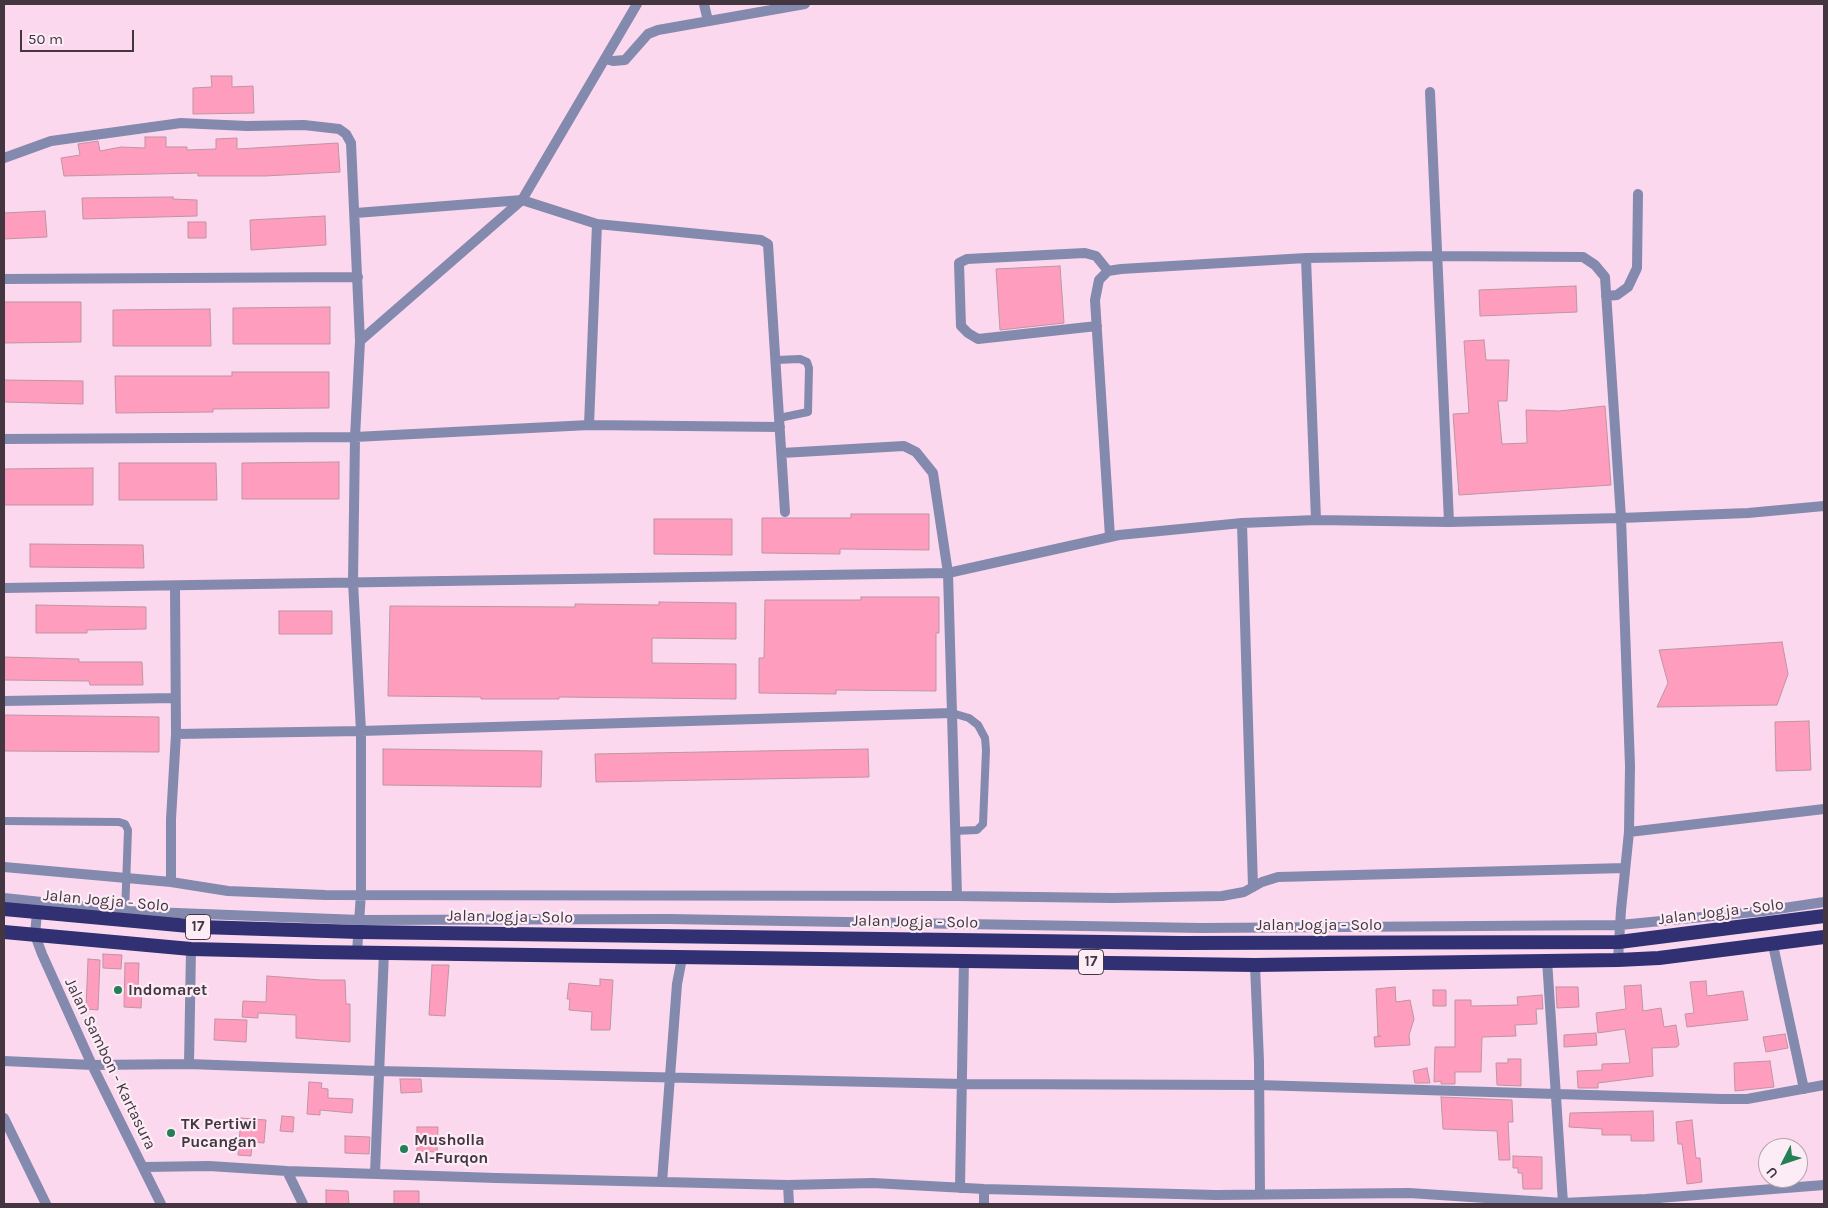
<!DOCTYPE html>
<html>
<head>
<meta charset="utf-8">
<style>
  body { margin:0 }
  #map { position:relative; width:1828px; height:1208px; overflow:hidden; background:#fcd8ef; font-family:Karla,sans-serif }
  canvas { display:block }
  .frame { position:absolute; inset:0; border:5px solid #443640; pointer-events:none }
  .north { position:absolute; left:1758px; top:1138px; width:50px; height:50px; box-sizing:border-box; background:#fbecf6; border:1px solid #b2a3ad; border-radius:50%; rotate:229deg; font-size:14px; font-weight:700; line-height:20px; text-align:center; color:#443640 }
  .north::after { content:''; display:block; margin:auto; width:18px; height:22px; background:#247f54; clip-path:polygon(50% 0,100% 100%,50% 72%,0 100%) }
  .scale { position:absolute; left:20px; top:30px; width:114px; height:22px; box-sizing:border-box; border:2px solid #443640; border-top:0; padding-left:6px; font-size:15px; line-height:18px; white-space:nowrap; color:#443640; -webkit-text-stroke:4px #fbecf6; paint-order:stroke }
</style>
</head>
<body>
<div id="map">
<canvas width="1828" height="1208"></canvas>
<div class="frame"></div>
<div class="north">U</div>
<div class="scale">50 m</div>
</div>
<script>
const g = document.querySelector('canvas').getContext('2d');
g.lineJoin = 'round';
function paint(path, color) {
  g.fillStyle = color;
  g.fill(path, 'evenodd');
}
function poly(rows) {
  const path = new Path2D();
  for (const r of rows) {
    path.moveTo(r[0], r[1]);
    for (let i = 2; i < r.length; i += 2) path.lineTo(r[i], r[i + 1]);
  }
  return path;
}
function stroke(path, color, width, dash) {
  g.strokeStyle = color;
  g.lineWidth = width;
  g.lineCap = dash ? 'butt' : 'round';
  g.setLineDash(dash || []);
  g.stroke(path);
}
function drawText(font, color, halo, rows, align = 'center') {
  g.font = font + ' Karla,sans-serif';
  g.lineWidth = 4.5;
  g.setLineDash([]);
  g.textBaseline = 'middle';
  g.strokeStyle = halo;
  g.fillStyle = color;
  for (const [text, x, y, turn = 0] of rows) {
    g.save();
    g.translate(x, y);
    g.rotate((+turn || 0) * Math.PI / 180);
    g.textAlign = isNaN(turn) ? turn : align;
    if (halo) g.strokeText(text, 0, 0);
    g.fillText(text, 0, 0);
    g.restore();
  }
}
const building = poly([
  [211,76,232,76,232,87,253,86,254,113,193,114,193,88,212,87,211,76],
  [145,137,166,137,166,147,187,147,187,150,216,149,216,139,237,138,237,149,338,143,340,172,265,176,198,176,198,173,64,176,61,158,80,155,78,144,98,141,100,151,121,147,145,148,145,137],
  [173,197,173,199,197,200,197,216,83,219,82,198,173,197],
  [45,211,47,237,4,239,4,213,45,211],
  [325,216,326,245,251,250,250,220,325,216],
  [188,222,206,222,206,238,188,238,188,222],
  [1060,266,1064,323,1000,330,996,269,1060,266],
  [1576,286,1577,312,1480,316,1479,290,1576,286],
  [4,302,81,302,81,342,4,343,4,302],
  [330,307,330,344,233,344,233,308,330,307],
  [210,309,211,346,113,346,113,310,210,309],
  [1484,340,1486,360,1509,360,1507,401,1498,401,1502,444,1527,443,1526,410,1559,411,1605,406,1611,485,1459,495,1453,414,1469,413,1464,341,1484,340],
  [232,372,329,372,329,408,213,409,213,412,116,413,115,376,232,376,232,372],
  [4,380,83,381,83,404,4,402,4,380],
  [339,462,339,499,242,499,242,463,339,462],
  [119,463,216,463,217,500,119,500,119,463],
  [93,468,93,505,4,505,4,469,93,468],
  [851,514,929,514,929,550,840,549,840,554,762,553,762,518,851,518,851,514],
  [654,519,732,519,732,555,654,554,654,519],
  [30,544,143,545,144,568,30,567,30,544],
  [861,597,939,597,939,633,936,633,936,691,836,690,836,694,759,693,759,658,764,658,765,600,861,600,861,597],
  [659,602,736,603,736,639,652,638,652,663,736,664,736,699,559,697,559,699,481,699,481,697,388,696,390,606,575,607,575,604,659,605,659,602],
  [36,605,146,607,146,629,87,630,87,633,36,633,36,605],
  [279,611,332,611,332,634,279,634,279,611],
  [1782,642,1788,674,1777,705,1657,707,1668,683,1659,650,1782,642],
  [4,657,79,659,79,662,142,662,143,685,90,685,89,681,4,680,4,657],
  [4,715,159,717,159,752,4,751,4,715],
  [1809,721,1811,770,1776,771,1775,722,1809,721],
  [383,749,542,751,541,787,383,785,383,749],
  [868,749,869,777,596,782,595,754,868,749],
  [103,954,122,955,121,969,103,968,103,954],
  [88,959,100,960,98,1010,86,1009,88,959],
  [125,963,139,963,138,987,142,987,141,1008,124,1007,125,963],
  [432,965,449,965,445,1016,429,1015,432,965],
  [267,976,321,980,345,980,346,1004,350,1004,350,1042,296,1038,296,1015,258,1013,258,1018,242,1017,243,1001,266,1002,267,976],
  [600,979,613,980,610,1030,591,1030,592,1012,569,1010,570,999,567,999,569,983,600,986,600,979],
  [1706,981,1707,996,1743,991,1748,1020,1687,1027,1685,1014,1694,1013,1690,982,1706,981],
  [1641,985,1643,1011,1661,1008,1664,1027,1676,1025,1679,1045,1677,1047,1652,1048,1653,1076,1598,1083,1598,1088,1578,1088,1577,1071,1602,1070,1602,1064,1630,1063,1625,1029,1598,1033,1596,1013,1626,1009,1624,986,1641,985],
  [1395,987,1396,1002,1410,1000,1414,1019,1409,1035,1410,1045,1375,1047,1374,1037,1381,1036,1378,1036,1376,989,1395,987],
  [1556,987,1578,987,1579,1007,1557,1008,1556,987],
  [1433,990,1446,990,1446,1006,1433,1006,1433,990],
  [1542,995,1543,1009,1536,1009,1537,1024,1515,1025,1516,1036,1482,1037,1481,1072,1455,1072,1455,1084,1441,1084,1441,1081,1434,1082,1435,1047,1455,1047,1455,1000,1471,1000,1471,1006,1518,1005,1517,997,1542,995],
  [215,1019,247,1020,246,1042,214,1040,215,1019],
  [1596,1033,1597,1045,1564,1047,1564,1035,1596,1033],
  [1785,1034,1788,1048,1766,1052,1763,1037,1785,1034],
  [1508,1059,1521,1059,1521,1086,1497,1085,1496,1063,1508,1063,1508,1059],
  [1770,1061,1774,1087,1735,1091,1734,1063,1770,1061],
  [1427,1068,1430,1083,1415,1083,1413,1071,1427,1068],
  [400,1079,421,1079,422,1092,401,1093,400,1079],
  [309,1082,322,1083,321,1088,328,1089,328,1098,353,1099,352,1113,320,1110,320,1115,307,1114,309,1082],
  [1441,1097,1512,1100,1513,1122,1508,1122,1510,1160,1499,1160,1497,1131,1443,1129,1441,1097],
  [1653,1111,1654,1141,1631,1141,1631,1135,1602,1135,1602,1129,1569,1127,1570,1113,1653,1111],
  [282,1116,294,1117,293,1132,280,1131,282,1116],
  [241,1118,266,1120,264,1143,252,1142,251,1156,238,1155,241,1118],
  [1692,1120,1696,1158,1700,1158,1702,1182,1687,1184,1682,1144,1678,1144,1676,1122,1692,1120],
  [417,1127,438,1127,437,1152,417,1151,417,1127],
  [345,1136,370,1137,369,1154,345,1153,345,1136],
  [1513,1156,1542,1157,1542,1189,1523,1189,1522,1173,1518,1173,1518,1168,1513,1168,1513,1156],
  [326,1190,348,1191,349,1204,326,1204,326,1190],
  [394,1191,419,1191,419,1204,394,1204,394,1191]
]);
paint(building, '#ff9dbe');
stroke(building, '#bd95a1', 1);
stroke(poly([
  [776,360,800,359,807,362,809,368,808,412,779,418],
  [952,713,969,718,978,725,985,738,986,750,983,824,977,830,955,831],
  [4,821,119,822,125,824,128,830,125,914]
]), '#8489ae', 8);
stroke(poly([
  [637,4,522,200,597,224,761,240,768,244,785,512],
  [704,4,708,21],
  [605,59,613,61,625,60,648,34,658,30,805,4],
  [1430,92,1449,522],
  [4,158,51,141,181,123,247,126,304,125,339,129,346,134,351,143,360,341,355,437,353,582,361,731,361,893,357,952],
  [356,213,522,200,360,341],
  [1306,258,1316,520],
  [4,279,358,277],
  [1606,296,1617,295,1628,287,1637,268,1638,194],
  [1097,326,978,339,968,333,961,326,959,263,967,259,1085,253,1096,256,1108,271],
  [589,425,597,224],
  [4,439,355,437,589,425,780,427],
  [1110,537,1095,300,1099,280,1108,271,1121,269,1306,258,1436,256,1583,257,1595,265,1605,277,1621,518,1748,513,1824,506],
  [4,588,948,573,933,473,916,452,904,446,782,453],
  [4,701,174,698],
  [176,734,361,731,952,713,948,573,1119,535,1242,523],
  [1629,832,1824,809],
  [4,867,171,882,171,819,176,734,175,587],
  [171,882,228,891,325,895,957,896,952,713],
  [1253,887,1242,523,1316,520,1449,522,1621,518,1630,766,1629,832,1621,910,1618,960],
  [957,896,1113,898,1222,896,1244,892,1262,882,1278,877,1625,868],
  [4,898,125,911,360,920,668,919,1201,928,1620,925,1764,911,1824,902],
  [37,912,35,935,42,954,92,1065,161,1204],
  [1773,945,1804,1089],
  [1547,960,1563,1203],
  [1255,965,1259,1061,1260,1194],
  [4,1061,92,1065,189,1064,378,1071,963,1084,1258,1085,1722,1099,1747,1099,1824,1085],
  [189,1064,191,949],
  [4,1118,46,1204],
  [144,1167,209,1166,287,1171,496,1178,788,1185,873,1183,984,1189,1216,1195,1409,1193,1563,1203,1646,1199,1824,1185],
  [287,1171,303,1204],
  [375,1173,384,952],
  [662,1182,677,984,682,958],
  [788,1185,789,1204],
  [960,1188,964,959],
  [984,1189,984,1204]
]), '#8489ae', 10);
stroke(poly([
  [4,909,200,927,359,932,1180,943,1619,942,1824,916],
  [4,932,191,949,316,952,1255,965,1618,960,1659,958,1824,937]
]), '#303072', 14);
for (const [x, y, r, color] of [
  [118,990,5,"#247f54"],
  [171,1133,5,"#247f54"],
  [404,1149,5,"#247f54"]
]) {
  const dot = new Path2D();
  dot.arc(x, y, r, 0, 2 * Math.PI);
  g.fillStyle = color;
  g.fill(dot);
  stroke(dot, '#fbecf6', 2);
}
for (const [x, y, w] of [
  [198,927,25],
  [1091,962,25]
]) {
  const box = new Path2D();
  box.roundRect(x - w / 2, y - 12.5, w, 25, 4);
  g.fillStyle = '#fbecf6';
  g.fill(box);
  stroke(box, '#443640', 1);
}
drawText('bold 15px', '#443640', null, [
  ["17",198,927],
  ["17",1091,962]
]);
drawText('16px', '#443640', '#fbecf6', [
  ["Jalan Jogja - Solo",106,901,5],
  ["Jalan Jogja - Solo",1721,912,-7],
  ["Jalan Jogja - Solo",510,917,1],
  ["Jalan Jogja - Solo",915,922,1],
  ["Jalan Jogja - Solo",1319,925],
  ["Jalan Sambon - Kartasura",110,1064,64]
]);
drawText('bold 16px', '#443640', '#fbecf6', [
  ["Indomaret",128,990],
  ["TK Pertiwi",181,1124],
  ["Pucangan",181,1142],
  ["Musholla",414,1140],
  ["Al-Furqon",414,1158]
], 'left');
</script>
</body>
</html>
